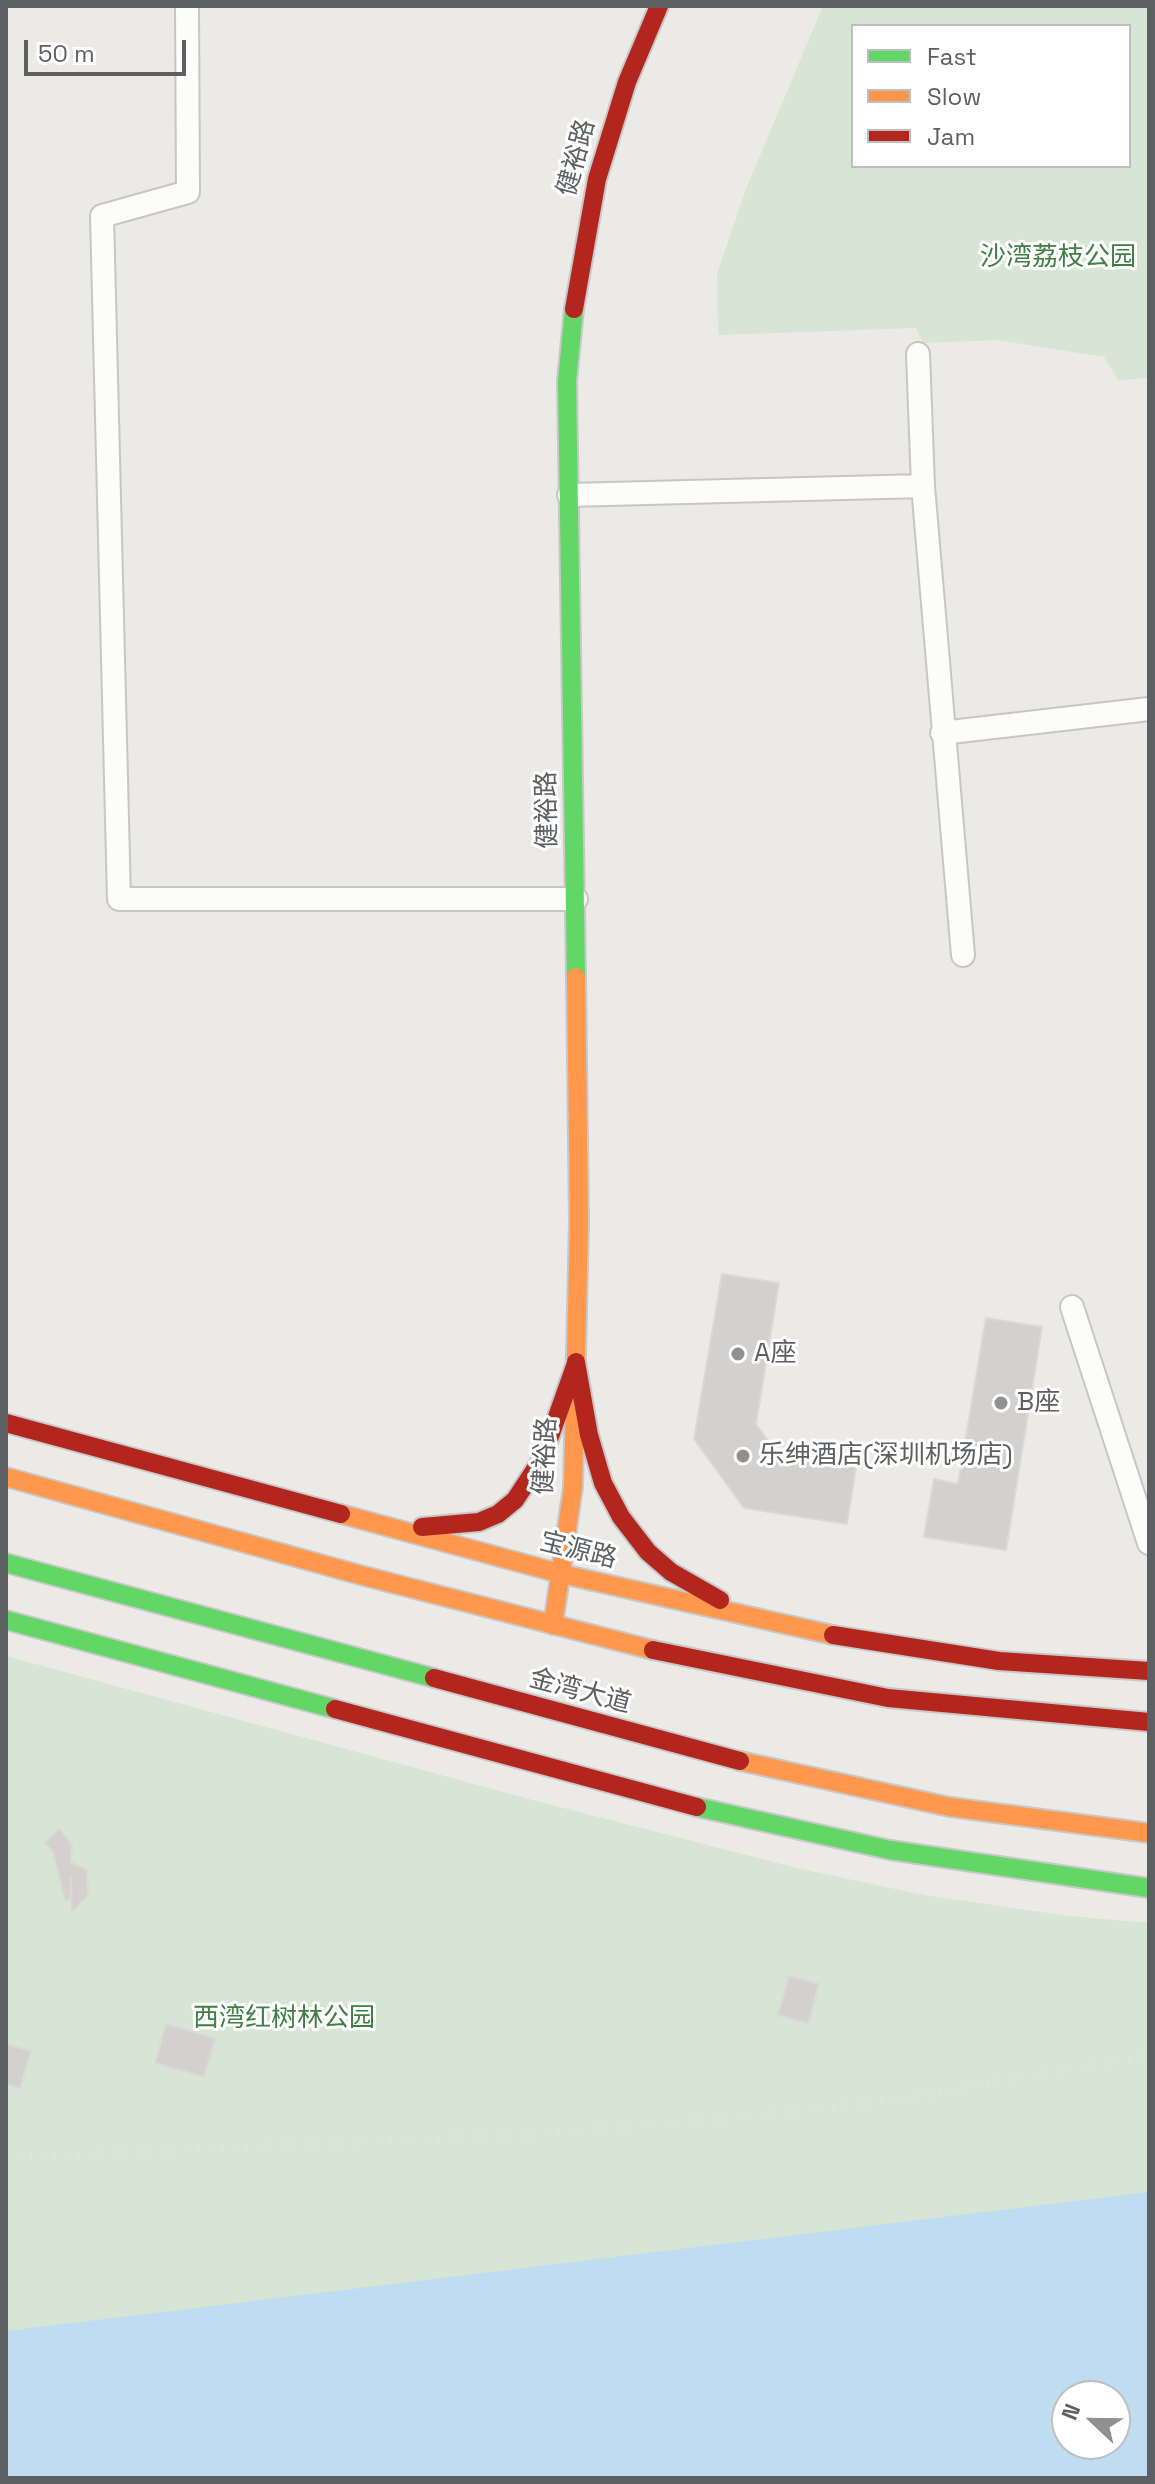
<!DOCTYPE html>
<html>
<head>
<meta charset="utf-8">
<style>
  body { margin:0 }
  #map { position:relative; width:1155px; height:2484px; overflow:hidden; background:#ebeae7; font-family:"Space Grotesk",sans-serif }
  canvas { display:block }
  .frame { position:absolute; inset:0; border:8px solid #5d6063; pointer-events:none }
  .legend { position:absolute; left:851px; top:24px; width:280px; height:144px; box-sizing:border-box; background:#fff; border:2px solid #bebfc1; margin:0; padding:10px 14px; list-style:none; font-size:24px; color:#5d6063 }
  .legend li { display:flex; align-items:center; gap:16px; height:40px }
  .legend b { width:40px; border:2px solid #bebfc1 }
  .north { position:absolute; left:1051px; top:2380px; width:80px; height:80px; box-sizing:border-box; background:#fff; border:2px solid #bebfc1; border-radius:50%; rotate:292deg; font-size:22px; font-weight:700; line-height:32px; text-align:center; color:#5d6063 }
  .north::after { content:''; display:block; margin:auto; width:28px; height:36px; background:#8f9091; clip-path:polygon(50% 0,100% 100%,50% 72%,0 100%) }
  .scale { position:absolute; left:24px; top:40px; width:162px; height:36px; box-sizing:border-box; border:4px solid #5d6063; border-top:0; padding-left:10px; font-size:24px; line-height:28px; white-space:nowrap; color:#5d6063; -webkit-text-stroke:6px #fff; paint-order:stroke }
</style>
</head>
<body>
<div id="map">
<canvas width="1155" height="2484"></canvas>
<div class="frame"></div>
<ul class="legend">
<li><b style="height:10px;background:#63d668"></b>Fast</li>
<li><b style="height:10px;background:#ff974d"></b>Slow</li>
<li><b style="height:10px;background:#b3261e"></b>Jam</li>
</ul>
<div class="north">N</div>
<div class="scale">50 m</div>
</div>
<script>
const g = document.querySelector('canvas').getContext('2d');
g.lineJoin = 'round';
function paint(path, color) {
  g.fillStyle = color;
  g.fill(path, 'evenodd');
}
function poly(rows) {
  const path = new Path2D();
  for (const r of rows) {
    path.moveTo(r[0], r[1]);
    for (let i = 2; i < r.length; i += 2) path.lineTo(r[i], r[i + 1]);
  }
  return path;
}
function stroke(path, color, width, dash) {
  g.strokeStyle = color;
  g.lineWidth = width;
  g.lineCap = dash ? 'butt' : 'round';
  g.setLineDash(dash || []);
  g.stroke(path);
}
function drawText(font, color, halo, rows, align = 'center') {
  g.font = font + ' "Space Grotesk","Noto Sans SC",sans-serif';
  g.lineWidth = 6;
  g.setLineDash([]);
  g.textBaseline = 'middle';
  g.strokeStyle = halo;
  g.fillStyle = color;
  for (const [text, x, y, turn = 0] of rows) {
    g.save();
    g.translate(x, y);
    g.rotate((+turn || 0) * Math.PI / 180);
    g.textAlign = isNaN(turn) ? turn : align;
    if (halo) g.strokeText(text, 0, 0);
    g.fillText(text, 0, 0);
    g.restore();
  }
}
paint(poly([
  [823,6,1149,6,1149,377,1119,381,1104,357,997,340,923,343,916,328,718,335,717,274,746,189],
  [853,26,1129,26,1129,166,853,166],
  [6,1656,540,1802,801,1869,924,1895,1069,1916,1149,1923,1149,2268,6,2433]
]), '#d6e5d4');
paint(poly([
  [1149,2192,1149,2478,6,2478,6,2331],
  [1067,2396,1115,2396,1115,2444,1067,2444]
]), '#c0dcf0');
const building = poly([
  [722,1274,779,1283,756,1424,777,1454,856,1467,847,1524,744,1508,694,1439,722,1274],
  [986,1318,1042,1327,1006,1550,924,1537,934,1479,958,1484,986,1318],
  [59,1828,72,1845,71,1862,87,1870,88,1895,72,1912,71,1878,70,1899,65,1900,53,1852,45,1843,59,1828],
  [789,1976,819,1984,808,2023,778,2015,789,1976],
  [166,2024,215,2038,204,2077,155,2063,166,2024],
  [6,2044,31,2051,20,2088,6,2084,6,2044]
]);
paint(building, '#d2d1cf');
stroke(building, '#dad9d6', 2);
const street = poly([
  [187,6,188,192,102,216,119,899,576,899],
  [918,354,923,486,963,955],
  [569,495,923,486],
  [942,733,1149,709],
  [1072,1307,1149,1543]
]);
const fast = poly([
  [574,309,567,381,576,977],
  [6,1563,434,1678],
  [6,1620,335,1709],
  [697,1807,890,1850,1149,1888]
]);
const slow = poly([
  [6,1477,364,1576,653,1650],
  [341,1514,562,1574,833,1635],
  [553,1625,573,1487,579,1222,576,977],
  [740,1761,950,1807,1149,1833]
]);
const jam = poly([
  [574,309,597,179,627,82,659,6],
  [576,1362,589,1435,603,1483,621,1517,648,1552,671,1572,720,1600],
  [6,1423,341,1514],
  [422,1527,479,1522,498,1514,515,1500,542,1459,575,1366],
  [833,1635,999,1661,1149,1671],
  [653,1650,888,1698,1149,1722],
  [434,1678,740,1761],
  [335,1709,697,1807]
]);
stroke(street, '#c6c6c6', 26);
stroke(fast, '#c8c8c8', 22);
stroke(slow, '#c8c8c8', 22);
stroke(jam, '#c8c8c8', 22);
stroke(street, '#fcfcfb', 22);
stroke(fast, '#63d668', 18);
stroke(slow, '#ff974d', 18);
stroke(jam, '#b3261e', 18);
stroke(poly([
  [6,2158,538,2134,753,2116,893,2100,1149,2056]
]), '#e2e2e2', 6, [2, 10]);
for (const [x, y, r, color] of [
  [738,1354,8,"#8f9091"],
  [1001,1403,8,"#8f9091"],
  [743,1456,8,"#8f9091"]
]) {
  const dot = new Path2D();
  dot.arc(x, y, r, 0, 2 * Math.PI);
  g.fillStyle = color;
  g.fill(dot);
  stroke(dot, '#fff', 3);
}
drawText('26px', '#5d6063', '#fff', [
  ["健裕路",577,158,-75],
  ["健裕路",548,810,-91],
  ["健裕路",546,1456,-87],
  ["宝源路",578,1551,14],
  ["金湾大道",580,1692,15]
]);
drawText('26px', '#407f42', '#fff', [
  ["沙湾荔枝公园",1058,258],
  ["西湾红树林公园",284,2019]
]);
drawText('26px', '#5d6063', '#fff', [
  ["A座",754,1354],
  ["B座",1017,1403],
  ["乐绅酒店(深圳机场店)",759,1456]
], 'left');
</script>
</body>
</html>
